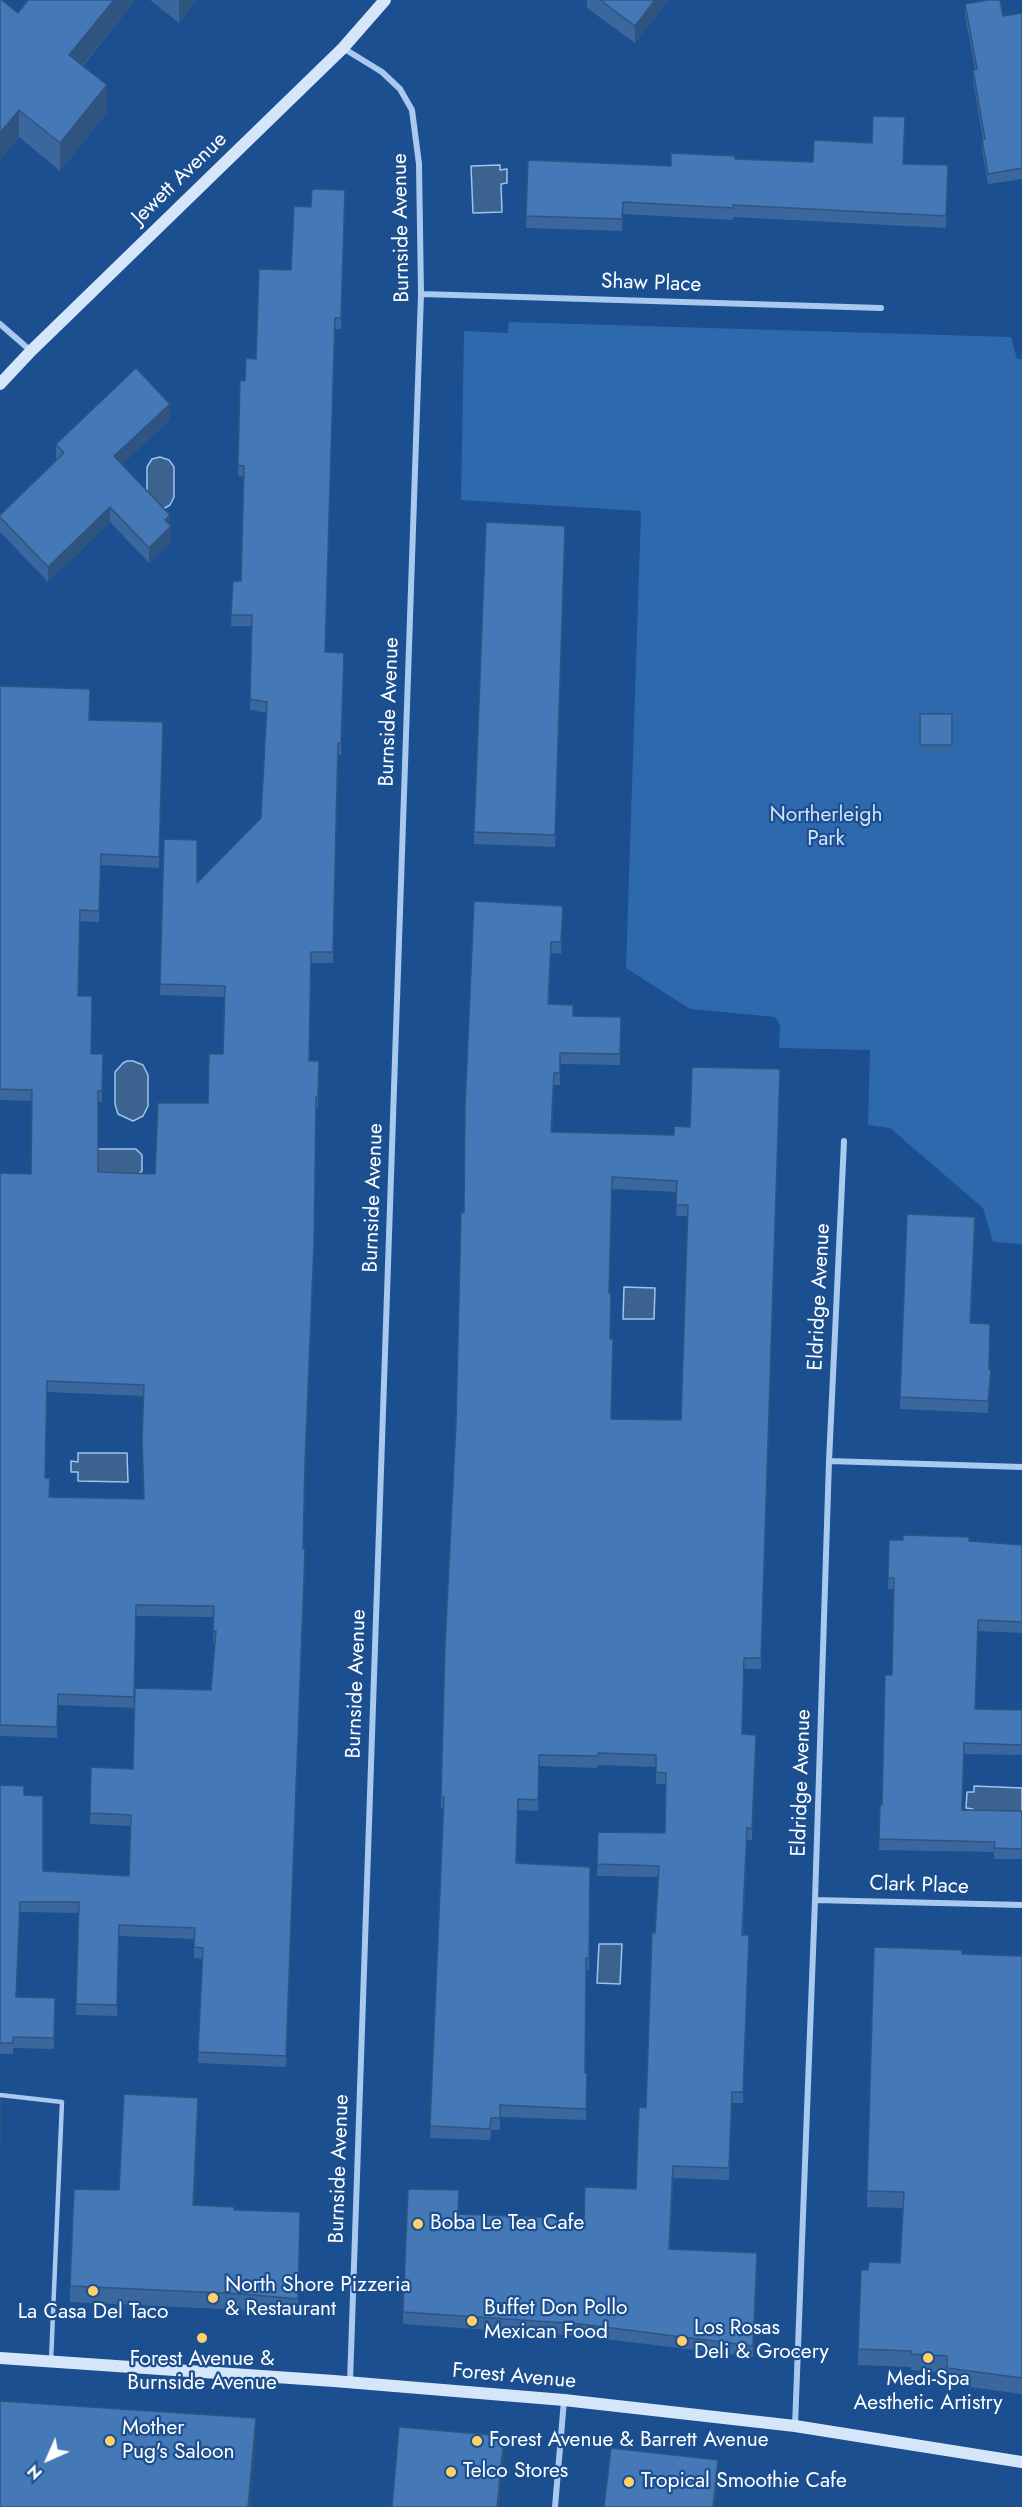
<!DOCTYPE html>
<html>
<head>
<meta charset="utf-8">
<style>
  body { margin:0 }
  #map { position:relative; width:1022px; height:2507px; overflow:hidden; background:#1b4f8f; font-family:Jost,sans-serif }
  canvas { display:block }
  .north { position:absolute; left:18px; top:2429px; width:60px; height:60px; -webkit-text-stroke:4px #1b4f8f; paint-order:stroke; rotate:225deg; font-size:16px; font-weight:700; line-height:24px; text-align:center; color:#fff }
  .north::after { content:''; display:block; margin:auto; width:21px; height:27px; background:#fff; clip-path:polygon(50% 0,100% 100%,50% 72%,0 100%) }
</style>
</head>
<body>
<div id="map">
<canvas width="1022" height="2507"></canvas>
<div class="north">N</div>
</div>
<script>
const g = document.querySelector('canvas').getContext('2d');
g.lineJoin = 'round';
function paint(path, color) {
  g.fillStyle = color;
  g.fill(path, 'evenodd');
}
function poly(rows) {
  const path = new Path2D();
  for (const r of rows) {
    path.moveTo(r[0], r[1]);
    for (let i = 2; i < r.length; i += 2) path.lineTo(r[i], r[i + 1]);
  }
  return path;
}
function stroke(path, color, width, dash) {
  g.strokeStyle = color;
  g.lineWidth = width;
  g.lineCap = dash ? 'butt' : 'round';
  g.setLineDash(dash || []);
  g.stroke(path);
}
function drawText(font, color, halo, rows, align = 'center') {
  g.font = font + ' Jost,sans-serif';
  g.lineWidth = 4.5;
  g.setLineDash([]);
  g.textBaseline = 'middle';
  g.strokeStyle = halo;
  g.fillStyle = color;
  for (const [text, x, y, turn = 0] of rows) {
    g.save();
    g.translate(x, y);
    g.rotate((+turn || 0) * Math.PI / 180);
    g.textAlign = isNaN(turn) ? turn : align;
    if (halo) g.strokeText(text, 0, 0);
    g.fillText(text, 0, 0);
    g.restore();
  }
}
paint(poly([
  [509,322,1011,337,1017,359,1022,359,1022,1244,993,1242,983,1208,890,1128,868,1125,870,1050,779,1048,780,1025,775,1017,690,1009,626,968,641,511,461,500,464,331,508,333]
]), '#2e69ad');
const water = poly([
  [500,165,500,170,507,169,507,183,501,184,502,212,473,213,471,166,500,165],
  [160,457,169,460,174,467,174,497,170,505,163,509,147,496,147,467,152,459,160,457],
  [127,1061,133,1061,143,1065,148,1075,148,1106,143,1116,133,1121,118,1114,115,1104,115,1072,123,1063,127,1061],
  [96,1149,136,1149,142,1155,142,1171,136,1176,97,1176,96,1149],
  [624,1287,655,1288,654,1319,623,1319,624,1287],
  [78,1453,127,1453,128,1482,78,1481,78,1472,71,1472,71,1461,78,1462,78,1453],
  [974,1786,1022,1788,1022,1816,973,1815,973,1809,966,1808,967,1792,974,1792,974,1786],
  [599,1944,622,1944,620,1984,597,1983,599,1944]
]);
paint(water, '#3c6290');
stroke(water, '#9cc4f0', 1.5);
stroke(poly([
  [0,2095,62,2102,51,2361]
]), '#a9c9ee', 4.5);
stroke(poly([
  [343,48,382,72,400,89,412,110,419,164,421,294,350,2382],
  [421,294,881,308],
  [0,324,31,351],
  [829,1461,1022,1467],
  [815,1900,1022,1905],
  [795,2426,815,1900,829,1461,844,1141],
  [555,2507,564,2400]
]), '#a9c9ee', 6);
stroke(poly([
  [0,384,31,351,343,48,385,0],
  [0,2358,334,2381,564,2400,795,2426,1022,2462]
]), '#d6e6fa', 12);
paint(poly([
  [0,0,18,13,135,0,83,66,107,112,60,171,19,137,0,160],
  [150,0,197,0,179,23],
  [587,0,668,0,635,43,587,8],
  [965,4,1003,16,1022,13,1022,179,988,184,982,150,982,139,983,139,973,81,973,70,975,70,965,15],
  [735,159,903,164,948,177,946,228,733,217,733,220,623,214,622,231,526,228,528,160,671,166],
  [345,190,341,329,335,329,325,652,343,716,341,755,338,754,333,963,311,963,309,1061,319,1061,318,1108,316,1108,314,1255,305,1473,303,1549,305,1560,286,2067,198,2063,203,1959,194,1958,194,1939,119,1936,117,2016,76,2015,79,1913,20,1912,16,1997,55,1998,54,2049,13,2048,13,2054,0,2054,0,1785,24,1795,43,1871,129,1876,131,1826,90,1824,91,1767,133,1769,211,1690,215,1642,213,1642,214,1617,136,1616,134,1708,58,1705,57,1738,0,1736,0,1173,31,1174,32,1101,0,1100,0,686,89,720,163,722,159,868,101,865,99,922,80,921,78,996,91,1054,103,1054,102,1102,98,1102,98,1172,155,1174,208,1103,223,1054,224,997,160,995,164,839,197,883,261,818,267,713,250,710,252,626,231,626,233,581,241,581,244,477,238,476,240,380,245,381,256,359,291,270,311,207],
  [47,1392,144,1396,143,1499,50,1497,45,1478],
  [170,419,122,464,170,525,171,541,149,563,110,522,48,582,0,532,0,515,56,460,56,444],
  [565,538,555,847,474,844,474,832],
  [920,714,952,714,952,751,920,751],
  [563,917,561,954,551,953,549,1004,573,1016,621,1017,620,1065,560,1064,560,1085,554,1085,552,1132,674,1135,690,1127,780,1069,761,1669,744,1669,742,1734,756,1746,752,1840,747,1840,743,1935,743,2103,732,2103,729,2180,673,2178,670,2249,757,2264,753,2357,580,2336,403,2324,403,2312,459,2214,584,2219,636,2189,646,2108,658,1877,597,1876,598,1832,665,1833,666,1784,656,1784,656,1767,598,1765,598,1768,539,1766,538,1811,518,1810,516,1863,590,1867,589,1970,586,1970,585,2073,587,2073,586,2120,500,2117,500,2130,491,2130,490,2140,430,2138,443,1808,441,1808,441,1796,464,1213,465,1108],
  [612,1189,677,1192,676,1216,688,1216,681,1420,612,1419,609,1293],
  [975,1229,971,1323,989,1369,991,1381,988,1413,900,1409,900,1397],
  [889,1540,969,1541,1022,1545,1022,1633,978,1631,975,1709,1022,1710,1022,1755,964,1754,962,1810,1022,1811,1022,1859,994,1859,994,1852,879,1850,880,1805,882,1805,892,1675,894,1589,888,1589],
  [962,1954,1022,1956,1022,2394,947,2384,947,2373,911,2370,911,2367,858,2365,858,2349,868,2270,900,2263,903,2208,867,2207,867,2191],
  [198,2113,194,2205,234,2210,300,2228,298,2315,243,2310,70,2302,70,2286,119,2190]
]), '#3a679d');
paint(poly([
  [114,0,135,0,69,82,69,55],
  [179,0,197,0,179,23],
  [655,0,668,0,635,43,635,26],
  [107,85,107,112,60,171,60,143],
  [19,110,19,137,0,160,0,133],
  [170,404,170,419,114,471,114,456],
  [110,507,110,522,48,582,48,567],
  [170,515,171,541,149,563,149,548,165,520],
  [991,1370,991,1381,988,1413,988,1401],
  [198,2098,198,2113,193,2220,193,2205],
  [256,2418,256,2438,250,2507,248,2507],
  [504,2436,504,2458,499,2507,497,2507],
  [718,2460,718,2479,715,2507,713,2507]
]), '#305480');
const building = poly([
  [0,0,2,0,18,13,28,0,114,0,69,55,107,85,60,143,19,110,0,133,0,0],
  [600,0,655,0,635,26,600,0],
  [988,0,1000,0,1003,16,1022,13,1022,168,988,174,982,139,985,139,973,70,977,69,965,4,988,0],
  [873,116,905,117,903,164,948,165,946,216,733,205,733,208,623,202,622,219,526,216,528,160,671,166,671,153,735,156,735,159,813,162,814,140,872,143,873,116],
  [312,189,345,190,341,318,335,318,325,652,344,653,341,744,338,743,333,952,311,952,309,1061,319,1061,318,1097,316,1097,314,1244,305,1462,303,1549,305,1549,286,2056,198,2052,203,1948,194,1947,195,1928,119,1925,117,2005,76,2004,79,1902,20,1902,16,1997,55,1998,54,2038,13,2037,13,2043,0,2043,0,1785,24,1786,24,1795,43,1796,43,1871,129,1876,131,1815,90,1813,91,1767,133,1769,135,1688,211,1690,216,1631,213,1631,214,1606,136,1605,134,1697,58,1694,57,1727,0,1725,0,1173,31,1174,32,1090,0,1089,0,686,90,689,89,720,163,722,159,857,101,854,99,911,80,910,78,996,92,996,91,1054,103,1054,102,1091,98,1091,98,1172,155,1174,158,1103,208,1103,209,1054,223,1054,225,986,160,984,164,839,197,840,197,883,261,818,267,702,250,699,252,615,231,615,233,581,241,581,244,466,238,465,240,380,245,381,246,358,256,359,259,269,291,270,294,206,311,207,312,189],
  [47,1381,144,1385,142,1440,144,1499,49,1497,50,1478,45,1478,47,1381],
  [136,368,170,404,114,456,170,515,165,520,171,526,149,548,110,507,48,567,0,517,0,515,64,453,56,444,136,368],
  [486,522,565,526,555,835,474,832,486,522],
  [920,714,952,714,952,745,920,745,920,714],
  [474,901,563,906,561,942,551,942,548,1004,573,1005,573,1016,621,1017,620,1054,560,1053,560,1073,554,1073,551,1132,674,1135,674,1126,690,1127,692,1067,780,1069,761,1658,744,1658,742,1734,756,1735,752,1829,747,1828,742,1935,749,1935,743,2092,732,2092,729,2168,673,2166,669,2249,757,2253,753,2346,580,2324,403,2312,408,2189,459,2190,458,2214,584,2219,585,2187,636,2189,639,2107,646,2108,652,1933,655,1933,659,1866,597,1864,598,1832,665,1833,666,1773,656,1772,656,1755,598,1753,598,1756,539,1755,538,1800,518,1799,516,1863,590,1867,589,1958,586,1958,585,2073,587,2073,586,2109,500,2105,500,2118,491,2118,490,2129,430,2126,444,1797,441,1796,445,1646,456,1423,461,1212,464,1213,465,1108,474,901],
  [612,1177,677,1181,676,1205,688,1205,681,1420,611,1419,613,1339,610,1339,611,1293,609,1293,612,1177],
  [907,1214,975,1217,970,1323,990,1324,989,1369,991,1370,988,1401,900,1397,907,1214],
  [903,1535,969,1537,969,1541,1022,1545,1022,1622,978,1620,975,1709,1022,1710,1022,1745,964,1743,962,1810,1022,1811,1022,1849,994,1848,995,1842,879,1839,880,1805,882,1805,885,1675,892,1675,894,1578,888,1578,889,1540,903,1540,903,1535],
  [874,1947,962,1950,962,1954,1022,1956,1022,2378,947,2368,947,2356,911,2354,911,2351,858,2349,861,2270,868,2270,869,2262,900,2263,904,2192,867,2191,874,1947],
  [124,2094,198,2098,193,2205,234,2207,234,2210,300,2212,298,2299,243,2294,70,2286,74,2189,119,2190,124,2094],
  [0,2099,1,2099,0,2146,0,2099],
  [0,2401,256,2418,248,2507,0,2507,0,2401],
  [399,2427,504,2436,497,2507,392,2507,399,2427],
  [611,2448,718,2460,713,2507,604,2507,611,2448]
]);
paint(building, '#4478b7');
stroke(building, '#305480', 1.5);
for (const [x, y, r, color] of [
  [418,2224,6,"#ffd166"],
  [93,2291,6,"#ffd166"],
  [213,2298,6,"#ffd166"],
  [472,2321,6,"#ffd166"],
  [202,2338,6,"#ffd166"],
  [682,2341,6,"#ffd166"],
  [928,2358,6,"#ffd166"],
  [110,2441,6,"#ffd166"],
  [477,2441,6,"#ffd166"],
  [451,2472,6,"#ffd166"],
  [629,2482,6,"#ffd166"]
]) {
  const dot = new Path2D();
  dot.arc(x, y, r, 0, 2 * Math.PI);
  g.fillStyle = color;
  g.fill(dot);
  stroke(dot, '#1b4f8f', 2);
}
drawText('21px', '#fff', '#1b4f8f', [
  ["Jewett Avenue",180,179,-44],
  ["Burnside Avenue",402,228,-91],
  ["Shaw Place",651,284,2],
  ["Burnside Avenue",390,712,-88],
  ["Burnside Avenue",374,1198,-88],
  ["Eldridge Avenue",820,1297,-87],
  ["Burnside Avenue",357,1684,-88],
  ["Eldridge Avenue",802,1783,-88],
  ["Clark Place",919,1886,2],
  ["Burnside Avenue",340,2169,-88],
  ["Forest Avenue",514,2377,5]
]);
drawText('21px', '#cfe3fa', '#1b4f8f', [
  ["Northerleigh",826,816],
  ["Park",826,840]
]);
drawText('21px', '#fff', '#1b4f8f', [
  ["Boba Le Tea Cafe",430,2224],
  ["North Shore Pizzeria",225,2286],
  ["& Restaurant",225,2310],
  ["Buffet Don Pollo",484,2309],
  ["Mexican Food",484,2333],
  ["La Casa Del Taco",93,2313,"center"],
  ["Los Rosas",694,2329],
  ["Deli & Grocery",694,2353],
  ["Forest Avenue &",202,2360,"center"],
  ["Burnside Avenue",202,2384,"center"],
  ["Medi-Spa",928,2380,"center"],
  ["Aesthetic Artistry",928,2404,"center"],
  ["Mother",122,2429],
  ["Pug's Saloon",122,2453],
  ["Forest Avenue & Barrett Avenue",489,2441],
  ["Telco Stores",463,2472],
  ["Tropical Smoothie Cafe",641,2482]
], 'left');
</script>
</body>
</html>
